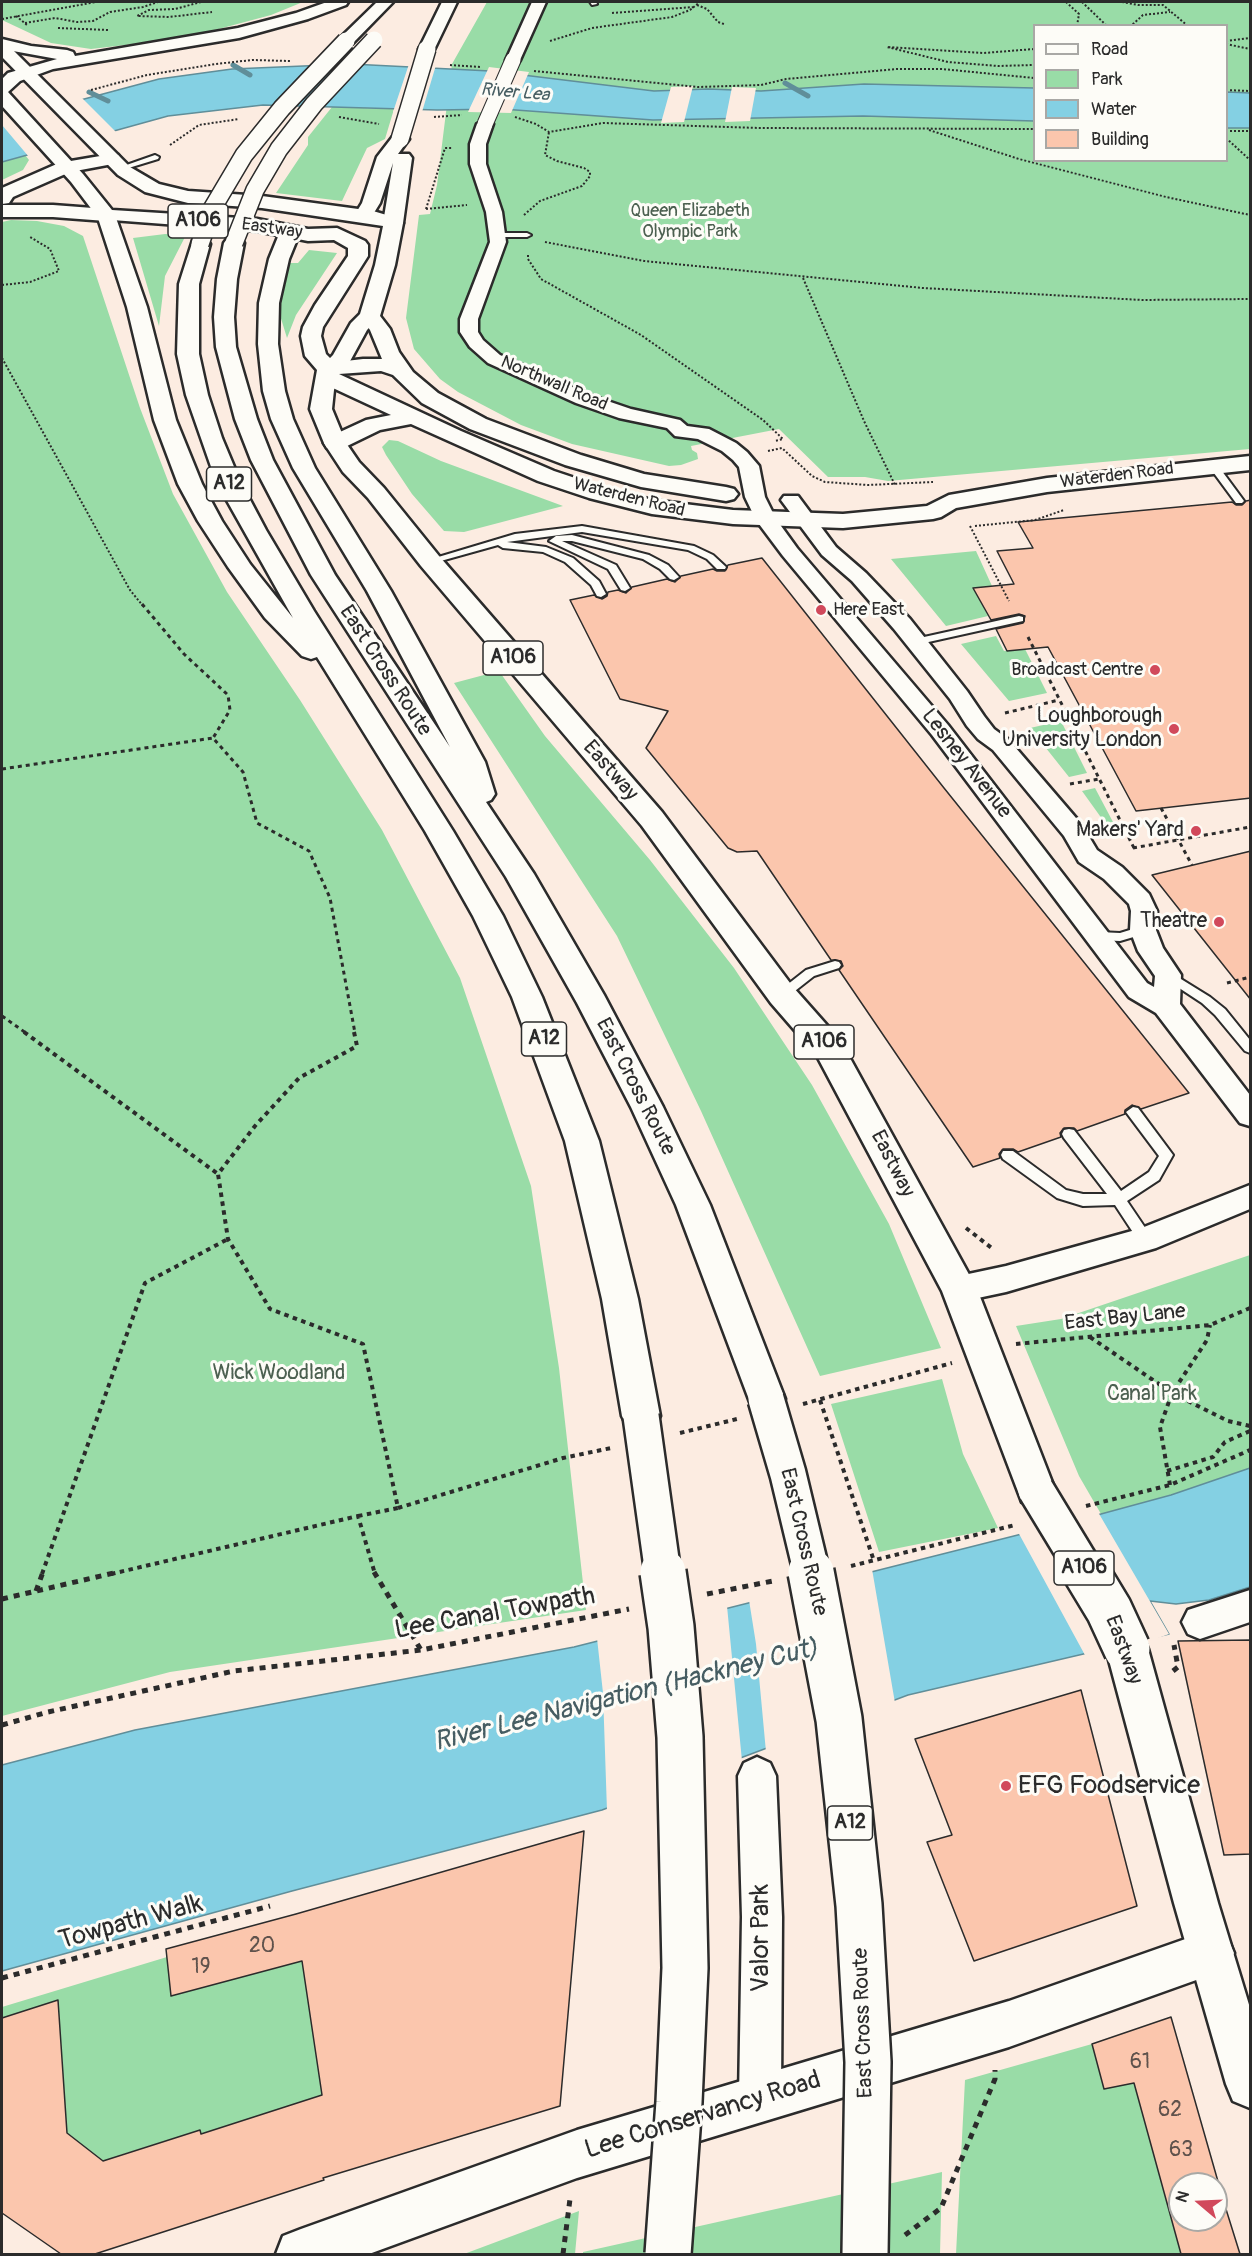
<!DOCTYPE html>
<html>
<head>
<meta charset="utf-8">
<style>
  body { margin:0 }
  #map { position:relative; width:1252px; height:2256px; overflow:hidden; background:#fcece1; font-family:Pangolin,sans-serif }
  canvas { display:block }
  .frame { position:absolute; inset:0; border:3px solid #2b2b2b; pointer-events:none }
  .legend { position:absolute; left:1033px; top:24px; width:195px; height:138px; box-sizing:border-box; background:#fdfcf7; border:2px solid #a9a8a5; margin:0; padding:8px 10px; list-style:none; font-size:18px; color:#2b2b2b }
  .legend li { display:flex; align-items:center; gap:12px; height:30px }
  .legend b { width:30px; border:2px solid #a9a8a5 }
  .north { position:absolute; left:1168px; top:2172px; width:60px; height:60px; box-sizing:border-box; background:#fdfcf7; border:2px solid #a9a8a5; border-radius:50%; rotate:289deg; font-size:16px; font-weight:700; line-height:24px; text-align:center; color:#2b2b2b }
  .north::after { content:''; display:block; margin:auto; width:21px; height:27px; background:#d1495b; clip-path:polygon(50% 0,100% 100%,50% 72%,0 100%) }
</style>
</head>
<body>
<div id="map">
<canvas width="1252" height="2256"></canvas>
<div class="frame"></div>
<ul class="legend">
<li><b style="height:8px;background:#fdfcf7"></b>Road</li>
<li><b style="height:16px;background:#99dca7"></b>Park</li>
<li><b style="height:16px;background:#84d0e3"></b>Water</li>
<li><b style="height:16px;background:#fbc6ad"></b>Building</li>
</ul>
<div class="north">N</div>
</div>
<script>
const g = document.querySelector('canvas').getContext('2d');
g.lineJoin = 'round';
function paint(path, color) {
  g.fillStyle = color;
  g.fill(path, 'evenodd');
}
function poly(rows) {
  const path = new Path2D();
  for (const r of rows) {
    path.moveTo(r[0], r[1]);
    for (let i = 2; i < r.length; i += 2) path.lineTo(r[i], r[i + 1]);
  }
  return path;
}
function stroke(path, color, width, dash) {
  g.strokeStyle = color;
  g.lineWidth = width;
  g.lineCap = dash ? 'butt' : 'round';
  g.setLineDash(dash || []);
  g.stroke(path);
}
function drawText(font, color, halo, rows, align = 'center') {
  g.font = font + ' Pangolin,sans-serif';
  g.lineWidth = 6;
  g.setLineDash([]);
  g.textBaseline = 'middle';
  g.strokeStyle = halo;
  g.fillStyle = color;
  for (const [text, x, y, turn = 0] of rows) {
    g.save();
    g.translate(x, y);
    g.rotate((+turn || 0) * Math.PI / 180);
    g.textAlign = isNaN(turn) ? turn : align;
    if (halo) g.strokeText(text, 0, 0);
    g.fillText(text, 0, 0);
    g.restore();
  }
}
paint(poly([
  [2,2,303,2,271,15,215,30,151,42,91,49,51,43,2,20],
  [487,2,1250,2,1250,449,888,481,865,477,828,477,779,429,691,446,692,450,697,453,698,459,681,465,669,466,572,444,521,425,458,392,440,379,414,349,406,318,419,215,430,214,437,185,452,64],
  [1034,26,1226,26,1226,160,1034,160],
  [332,107,394,109,385,139,367,148,342,201,276,193,308,145,308,137],
  [2,125,29,160,23,170,2,180],
  [11,220,37,221,64,226,83,236,140,408,173,494,227,592,300,700,382,830,460,978,531,1186,559,1368,586,1610,170,1672,2,1716,2,222],
  [165,234,186,235,165,276,159,326,133,238],
  [309,250,337,253,296,315,287,338,279,312,290,263,298,263],
  [389,440,398,441,441,461,563,506,464,532,444,531,412,494,386,455,382,447],
  [976,551,992,586,974,589,988,616,946,626,891,559],
  [996,636,1004,651,1025,649,1047,693,1009,701,961,644],
  [499,671,545,736,650,860,734,968,812,1085,889,1224,941,1348,820,1376,701,1111,617,936,454,683],
  [1061,721,1087,773,1069,777,1030,728],
  [1095,788,1113,822,1105,823,1082,791],
  [1250,1255,1250,1468,1171,1495,1101,1514,1079,1476,1016,1326,1061,1319],
  [942,1379,963,1454,998,1528,879,1552,831,1404],
  [296,1914,329,2137,201,2134,200,2130,120,2155,107,2165,67,2133,58,2001,2,2018,2,2007,167,1957],
  [1092,2044,1104,2089,1134,2083,1181,2254,956,2254,965,2080],
  [942,2172,940,2254,583,2254,583,2252],
  [579,2211,575,2254,464,2254]
]), '#99dca7');
const water = poly([
  [351,64,490,71,654,91,708,89,761,91,864,84,1034,88,1034,121,863,116,653,120,502,109,437,110,263,105,168,116,2,162,2,121,159,79,232,69,351,64],
  [1227,92,1250,93,1250,128,1227,128,1227,92],
  [1250,1468,1250,1587,1209,1600,1176,1604,1150,1601,1169,1634,908,1695,602,1810,292,1891,2,1971,2,1765,135,1730,574,1647,1101,1514,1171,1495,1250,1468]
]);
paint(water, '#84d0e3');
stroke(water, '#608e99', 1.5);
paint(poly([
  [409,64,436,65,422,112,393,112],
  [489,67,529,72,511,113,468,112],
  [693,86,684,122,661,123,671,87],
  [732,87,756,88,750,121,725,122],
  [80,96,117,133,29,157,2,125,2,118],
  [1098,1512,1169,1634,1142,1644,1086,1657,1018,1532],
  [872,1569,895,1703,766,1752,756,1644,749,1600],
  [727,1606,742,1761,607,1811,603,1693,597,1638]
]), '#fcece1');
stroke(poly([
  [233,65,250,75],
  [785,83,808,96],
  [89,92,108,101]
]), '#608e99', 5);
const building = poly([
  [1251,500,1251,798,1136,811,1048,647,1007,651,996,629,1023,623,1025,616,1019,614,991,620,973,588,1014,584,997,551,1033,548,1018,522,1232,502,1236,505,1242,505,1246,501,1251,500],
  [762,558,944,788,1189,1093,1141,1109,1132,1105,1125,1110,1125,1114,1077,1131,1074,1128,1064,1128,1060,1133,1061,1137,1018,1152,1013,1149,1003,1149,999,1154,1000,1158,973,1167,839,970,843,966,841,961,831,960,757,851,737,852,728,848,646,748,668,711,620,699,570,600,594,595,602,599,607,596,608,592,618,590,626,593,632,587,667,579,675,582,681,576,713,569,717,571,725,571,728,565,762,558],
  [1251,851,1251,1000,1152,875,1251,851],
  [1251,1640,1251,1854,1224,1855,1178,1641,1251,1640],
  [1081,1690,1137,1906,974,1961,927,1842,952,1835,915,1739,1081,1690],
  [584,1831,560,2106,323,2178,324,2180,95,2254,61,2254,2,2213,2,2018,58,2000,67,2133,103,2161,200,2130,201,2134,322,2095,302,1961,171,1996,166,1949,296,1914,584,1831],
  [1171,2017,1225,2206,1240,2254,1181,2254,1134,2083,1104,2089,1092,2044,1171,2017],
  [1180,2184,1216,2184,1216,2220,1180,2220,1180,2184]
]);
paint(building, '#fbc6ad');
stroke(building, '#2b2b2b', 1.5);
const lane = poly([
  [590,2,596,2,597,4,592,5,590,2],
  [155,155,159,157,158,159,122,170,118,168,155,155],
  [497,233,527,233,531,235,527,237,494,237,493,235,497,233],
  [1210,463,1216,463,1244,501,1242,503,1236,503,1208,465,1210,463],
  [582,526,694,546,713,555,726,567,725,569,717,569,707,559,688,550,582,532,507,542,546,547,573,558,599,581,606,594,601,597,597,596,591,585,565,562,543,552,503,548,498,545,430,564,425,561,515,534,582,526],
  [572,535,649,555,668,565,679,577,674,580,670,579,660,569,643,559,572,541,562,541,616,565,630,588,625,591,621,590,608,569,549,541,556,536,572,535],
  [1019,616,1023,617,1023,621,915,645,910,642,915,639,1019,616],
  [1143,926,1149,930,1147,933,1120,941,1099,940,1093,936,1099,932,1120,933,1143,926],
  [835,961,839,962,841,965,839,968,814,976,786,998,778,998,776,995,778,992,806,970,835,961],
  [1168,971,1210,997,1225,1009,1250,1040,1250,1053,1245,1051,1215,1015,1202,1003,1164,978,1162,975,1168,971],
  [1133,1107,1138,1108,1173,1155,1159,1180,1127,1201,1150,1235,1152,1239,1150,1243,1140,1243,1115,1205,1083,1206,1057,1198,1003,1159,1001,1155,1003,1151,1013,1151,1066,1190,1083,1194,1107,1194,1064,1138,1062,1134,1064,1130,1069,1129,1074,1130,1121,1191,1149,1172,1159,1156,1126,1112,1133,1107]
]);
const street = poly([
  [532,2,546,2,520,60,518,63,508,63,506,60,532,2],
  [485,119,493,124,486,144,486,164,502,212,506,242,478,319,478,332,483,340,500,355,590,395,631,409,680,420,687,426,709,429,736,443,747,452,759,466,765,497,776,519,797,548,948,725,1147,983,1154,987,1155,976,1138,951,1130,930,1131,911,1129,904,1104,879,1079,862,1064,836,993,750,978,739,967,726,950,699,894,629,852,581,822,555,781,500,784,496,798,496,836,547,866,573,910,619,967,691,984,716,994,729,1009,740,1082,825,1097,850,1122,867,1149,894,1157,911,1156,930,1163,948,1181,975,1180,1004,1250,1095,1250,1126,1240,1123,1156,1013,1129,997,932,735,783,556,756,520,745,497,739,467,733,460,722,451,698,439,675,436,667,428,619,418,576,403,488,363,470,347,460,332,460,319,490,242,486,212,470,164,470,144,477,124,485,119],
  [1250,1185,1250,1209,1156,1248,1006,1292,959,1302,948,1298,944,1289,948,1280,959,1276,1006,1266,1139,1229,1250,1185],
  [1250,1590,1250,1622,1200,1639,1188,1634,1182,1622,1188,1610,1250,1590],
  [757,1757,770,1763,776,1776,782,1917,781,2099,775,2114,760,2120,745,2114,739,2099,742,1917,738,1776,744,1763,757,1757]
]);
const secondary = poly([
  [112,154,118,155,121,159,118,163,70,172,13,197,9,203,2,204,2,188,59,163,112,154],
  [2,205,53,205,106,209,113,211,115,215,113,219,106,221,53,217,2,217,2,205],
  [370,310,377,312,390,329,399,352,413,372,438,393,486,419,581,455,644,474,726,487,734,489,738,494,734,499,726,501,641,487,565,465,470,429,422,403,393,375,381,371,339,374,461,431,554,471,605,488,652,500,733,510,843,514,927,506,949,495,1047,478,1250,456,1250,470,1047,492,956,508,941,517,933,519,843,528,733,524,652,514,589,498,538,481,411,424,380,430,343,448,335,450,327,448,324,443,327,438,366,420,391,415,320,382,317,377,320,373,317,369,320,364,363,359,382,359,370,330,360,316,363,312,370,310],
  [1211,1930,1227,1937,1234,1953,1227,1969,1009,2047,577,2178,369,2254,276,2254,283,2236,301,2229,577,2130,1009,2001,1211,1930]
]);
const primary = poly([
  [2,43,8,45,130,167,159,184,188,191,262,196,373,211,400,219,403,223,395,265,380,316,367,330,349,363,339,371,334,390,332,409,346,443,359,462,384,488,439,556,662,812,793,987,840,1040,977,1289,1055,1490,1050,1502,1036,1507,1022,1502,942,1291,817,1056,771,1003,642,826,421,566,368,498,343,472,324,443,310,409,317,370,305,356,301,336,303,327,315,305,348,256,348,248,334,240,308,241,257,231,99,219,71,182,2,106,2,91,8,92,83,174,112,210,257,219,308,229,337,228,365,241,368,245,368,256,323,327,321,336,326,354,330,358,333,355,351,323,360,314,375,265,383,226,262,208,188,203,145,192,118,175,2,57,2,43],
  [1127,1629,1142,1635,1148,1649,1218,1903,1250,2008,1250,2108,1233,2101,1226,2084,1174,1903,1106,1649,1112,1635,1127,1629]
]);
const highway = poly([
  [327,2,348,2,346,5,308,19,239,38,53,69,20,81,8,92,2,93,2,79,8,73,57,59,2,49,2,39,31,46,67,50,73,52,75,56,238,28,296,13,327,2],
  [377,2,393,2,352,44,340,44,338,41,340,38,377,2],
  [442,2,457,2,433,52,421,52,419,49,442,2],
  [400,134,406,135,409,139,398,154,409,154,412,158,403,223,400,227,393,229,386,227,383,223,393,163,380,203,372,216,370,220,363,222,356,220,354,216,362,203,377,157,394,135,400,134],
  [106,209,113,211,115,215,147,307,176,420,202,484,222,521,250,564,293,618,216,481,186,395,177,354,179,284,193,240,207,240,210,244,199,284,199,354,208,395,222,438,240,481,266,530,314,611,453,831,503,916,542,997,599,1141,638,1299,660,1416,654,1428,641,1432,628,1428,622,1416,602,1299,565,1141,512,997,473,916,425,831,317,657,311,659,302,656,265,618,228,567,198,521,178,484,154,420,127,307,97,215,99,211,106,209],
  [290,226,297,228,300,232,289,259,279,303,278,344,285,391,293,419,315,468,391,591,485,762,495,794,491,800,486,802,534,874,604,995,663,1107,710,1205,785,1399,779,1410,766,1415,753,1410,676,1205,631,1107,577,1003,506,877,311,575,251,460,235,419,216,347,214,317,217,279,224,243,227,239,234,237,241,239,244,243,237,279,234,317,236,347,257,419,273,460,335,575,450,747,367,591,293,468,271,419,263,391,258,344,259,303,269,259,280,232,283,228,290,226]
]);
stroke(lane, '#2b2b2b', 4);
stroke(street, '#2b2b2b', 5);
stroke(secondary, '#2b2b2b', 5);
stroke(primary, '#2b2b2b', 5);
stroke(highway, '#2b2b2b', 5);
stroke(poly([
  [201,2,175,9,149,10,137,16,169,17,212,12],
  [1066,2,1079,14,1077,26],
  [1082,2,1107,26],
  [1122,2,1138,5,1163,5,1188,26],
  [697,5,707,9,718,22,724,24],
  [612,13,694,7],
  [16,16,27,25],
  [2,19,96,2],
  [25,23,55,18,77,22,93,21,110,12,143,7,158,2],
  [1121,26,1132,25,1143,15,1170,12],
  [58,28,108,30],
  [550,41,592,28,672,17,690,10,700,2],
  [1226,41,1250,38],
  [1226,44,1250,49],
  [1034,49,984,53,887,47,948,62,998,66,1034,65],
  [450,65,481,67],
  [534,71,698,87,761,85,786,79,897,69,942,69,1034,78],
  [91,90,147,75,216,64,252,60,290,61],
  [1226,90,1250,91],
  [339,117,379,124],
  [434,117,462,115],
  [515,117,536,124,549,132,603,123,759,128,1034,129],
  [929,130,1019,159,1166,197,1250,215],
  [1226,131,1250,131],
  [1226,138,1250,160],
  [170,145,199,125,239,119],
  [426,209,445,148,453,148],
  [426,209,467,205],
  [524,215,540,201,582,186,590,176,590,172,584,168,557,161,545,155,549,132],
  [545,242,644,261,923,288,1142,300,1250,299],
  [528,255,528,259,541,279,641,335,763,420,783,439,775,441],
  [803,278,864,421,895,485],
  [2,285,30,282,59,271,50,249,30,237],
  [2,358,130,590,143,606],
  [768,451,782,448,812,476,825,482,868,485,933,482],
  [970,526,1009,601],
  [975,526,1035,520,1064,510]
]), '#2b2b2b', 2, [2, 2]);
stroke(poly([
  [142,604,184,654,228,695,230,710,213,738,243,772,257,823,309,851,330,898,355,1033],
  [1028,637,1134,848],
  [1005,713,1059,700],
  [2,769,213,738],
  [1070,784,1099,779],
  [1161,808,1192,865],
  [1133,848,1250,827],
  [1227,983,1250,977],
  [2,1016,26,1033]
]), '#2b2b2b', 3, [4, 4]);
stroke(poly([
  [24,1032,218,1174],
  [354,1032,357,1046,299,1078,255,1126,218,1174,228,1239,270,1309,363,1344,398,1508,358,1516],
  [966,1228,993,1249],
  [1090,1337,1172,1393,1228,1421,1250,1426],
  [1016,1344,1210,1325,1250,1308],
  [820,1400,874,1561],
  [803,1404,952,1363],
  [680,1433,737,1419],
  [1167,1471,1213,1457,1225,1442,1250,1431],
  [1170,1485,1160,1427,1172,1393,1207,1340,1210,1325],
  [1086,1506,1170,1485,1250,1450],
  [398,1508,563,1458,611,1448],
  [851,1566,1015,1525],
  [42,1574,145,1283,228,1239],
  [111,1574,358,1516,375,1574]
]), '#2b2b2b', 4, [4.5, 4.5]);
stroke(poly([
  [374,1572,421,1650],
  [36,1591,43,1572],
  [707,1594,773,1581],
  [2,1599,118,1572],
  [1173,1671,1178,1667,1174,1645],
  [2,1725,48,1712,234,1671,421,1650,629,1609],
  [2,1978,270,1906],
  [905,2235,941,2208,995,2079,995,2070],
  [563,2254,570,2199]
]), '#2b2b2b', 5, [6, 6]);
paint(lane, '#fdfcf7');
paint(street, '#fdfcf7');
paint(secondary, '#fdfcf7');
paint(primary, '#fdfcf7');
paint(highway, '#fdfcf7');
const streetBridge = poly([
  [485,124,513,60]
]);
const primaryBridgeFar1 = poly([
  [1036,1490,1087,1574]
]);
const primaryBridge = poly([
  [1086,1572,1109,1610,1127,1649]
]);
const highwayBridgeFar2 = poly([
  [400,139,427,49],
  [234,243,255,190,279,149,314,104,374,40],
  [200,244,212,209,244,155,282,108,346,41]
]);
const highwayBridgeFar1 = poly([
  [766,1399,788,1474,812,1574],
  [641,1416,663,1574]
]);
const highwayBridge = poly([
  [663,1572,671,1627,680,1737,685,1968,679,2102,668,2254],
  [811,1572,839,1719,859,1905,868,2062,865,2254]
]);
stroke(streetBridge, '#2b2b2b', 17, []);
stroke(primaryBridgeFar1, '#2b2b2b', 40, []);
stroke(primaryBridge, '#2b2b2b', 50, []);
stroke(highwayBridgeFar2, '#2b2b2b', 20, []);
stroke(highwayBridgeFar1, '#2b2b2b', 40, []);
stroke(highwayBridge, '#2b2b2b', 50, []);
stroke(streetBridge, '#fdfcf7', 15);
stroke(primaryBridgeFar1, '#fdfcf7', 35);
stroke(primaryBridge, '#fdfcf7', 45);
stroke(highwayBridgeFar2, '#fdfcf7', 17);
stroke(highwayBridgeFar1, '#fdfcf7', 35);
stroke(highwayBridge, '#fdfcf7', 45);
for (const [x, y, r, color] of [
  [821,610,6,"#d1495b"],
  [1155,670,6,"#d1495b"],
  [1174,729,6,"#d1495b"],
  [1196,831,6,"#d1495b"],
  [1219,922,6,"#d1495b"],
  [1006,1786,6,"#d1495b"]
]) {
  const dot = new Path2D();
  dot.arc(x, y, r, 0, 2 * Math.PI);
  g.fillStyle = color;
  g.fill(dot);
  stroke(dot, '#fdfcf7', 2);
}
drawText('italic 18px', '#465d62', '#fdfcf7', [
  ["River Lea",515,93,5]
]);
drawText('18px', '#4c6050', '#fdfcf7', [
  ["Queen Elizabeth",690,211],
  ["Olympic Park",690,232]
]);
drawText('18px', '#2b2b2b', '#fdfcf7', [
  ["Eastway",272,229,8],
  ["Northwall Road",554,384,23],
  ["Waterden Road",1117,476,-7],
  ["Waterden Road",629,498,14]
]);
drawText('18px', '#2b2b2b', '#fdfcf7', [
  ["Here East",833,610],
  ["Broadcast Centre",1143,670,"right"]
], 'left');
for (const [x, y, w] of [
  [198,221,60],
  [229,484,45],
  [513,658,60],
  [544,1039,45],
  [824,1042,60],
  [1084,1568,60],
  [850,1823,45]
]) {
  const box = new Path2D();
  box.roundRect(x - w / 2, y - 17, w, 34, 4.5);
  g.fillStyle = '#fdfcf7';
  g.fill(box);
  stroke(box, '#2b2b2b', 1.5);
}
drawText('bold 20px', '#2b2b2b', null, [
  ["A106",198,221],
  ["A12",229,484],
  ["A106",513,658],
  ["A12",544,1039],
  ["A106",824,1042],
  ["A106",1084,1568],
  ["A12",850,1823]
]);
drawText('21px', '#2b2b2b', '#fdfcf7', [
  ["East Cross Route",385,671,57],
  ["Lesney Avenue",966,764,52],
  ["Eastway",610,771,49],
  ["East Cross Route",635,1087,63],
  ["Eastway",892,1164,63],
  ["East Bay Lane",1125,1318,-6],
  ["East Cross Route",803,1542,77],
  ["Eastway",1123,1650,70],
  ["East Cross Route",864,2023,-92]
]);
drawText('21px', '#2b2b2b', '#fdfcf7', [
  ["Loughborough",1162,717],
  ["University London",1162,741],
  ["Makers' Yard",1184,831],
  ["Theatre",1207,922]
], 'right');
drawText('21px', '#4c6050', '#fdfcf7', [
  ["Wick Woodland",279,1374],
  ["Canal Park",1152,1395]
]);
drawText('21px', '#5f524c', null, [
  ["20",262,1947],
  ["19",201,1968],
  ["61",1140,2063],
  ["62",1170,2111],
  ["63",1181,2151]
]);
drawText('26px', '#2b2b2b', '#fdfcf7', [
  ["Lee Canal Towpath",495,1614,-10],
  ["Towpath Walk",131,1923,-15],
  ["Valor Park",761,1938,-90],
  ["Lee Conservancy Road",703,2116,-17]
]);
drawText('26px', '#2b2b2b', '#fdfcf7', [
  ["EFG Foodservice",1018,1786]
], 'left');
drawText('italic 27px', '#465d62', '#fdfcf7', [
  ["River Lee Navigation (Hackney Cut)",626,1696,-14]
]);
</script>
</body>
</html>
